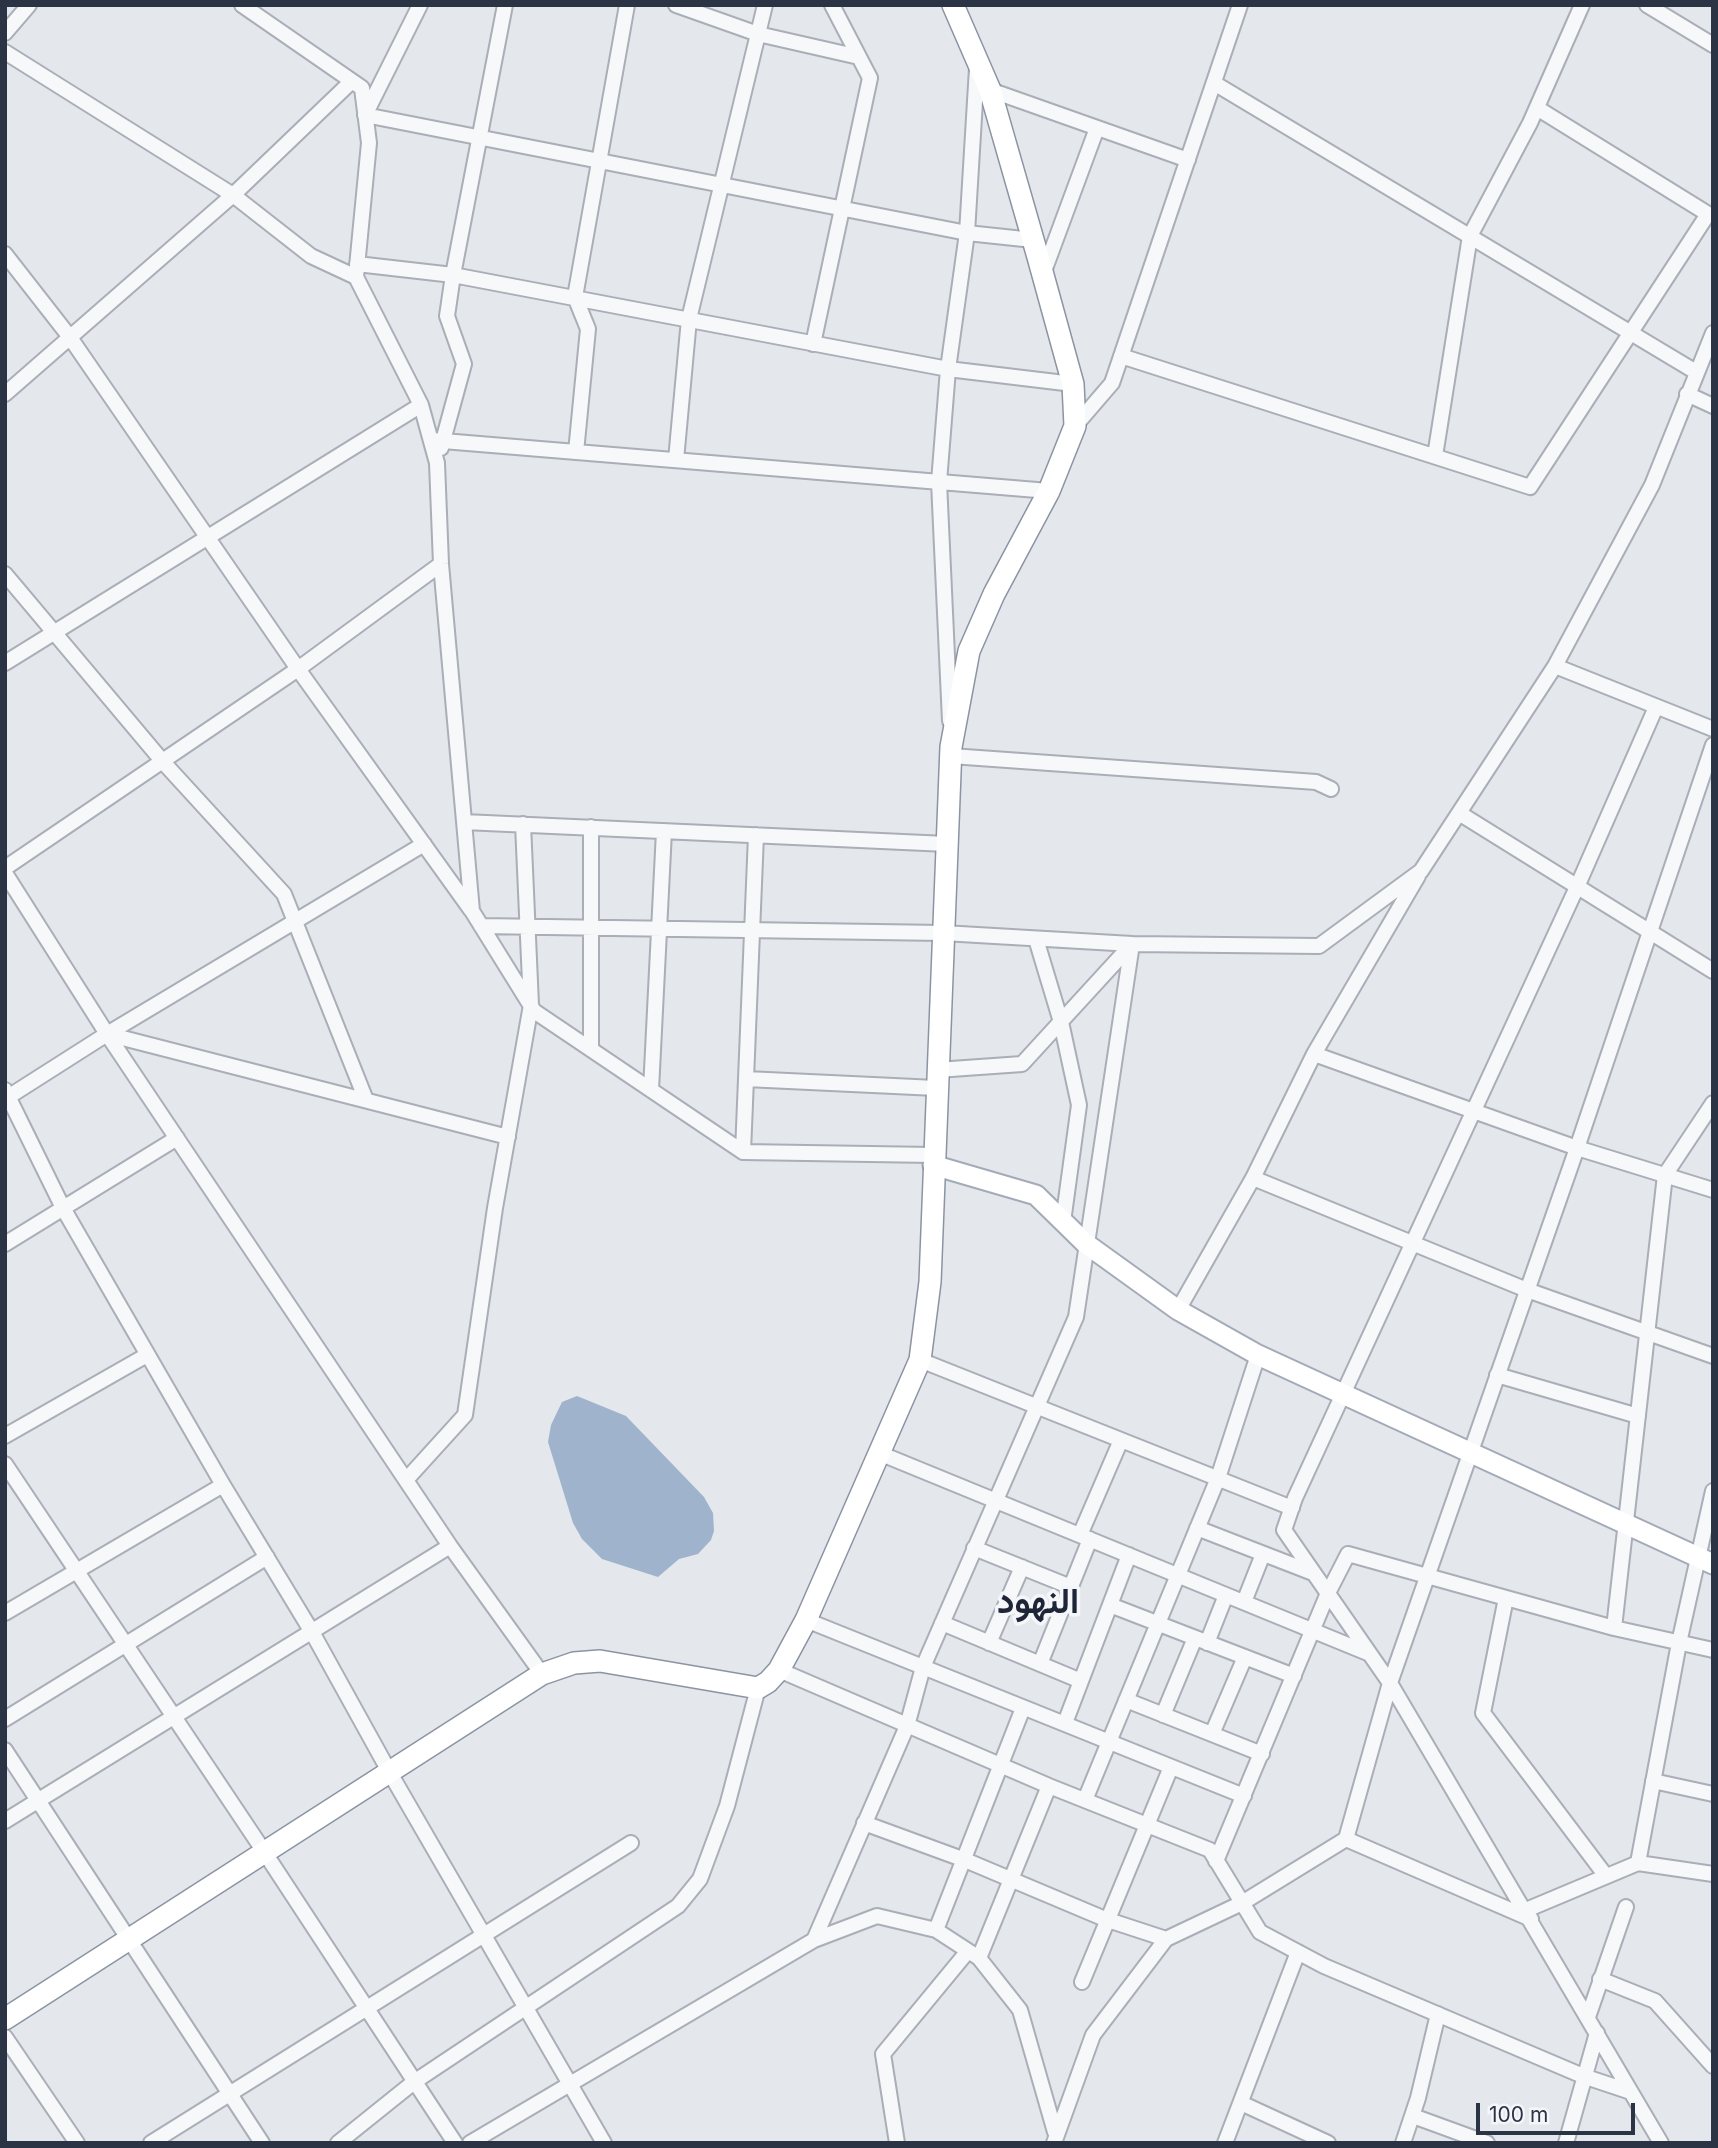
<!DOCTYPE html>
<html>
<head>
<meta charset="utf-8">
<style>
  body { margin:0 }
  #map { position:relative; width:1718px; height:2148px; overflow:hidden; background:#e4e7ec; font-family:Inter,sans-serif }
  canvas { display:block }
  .frame { position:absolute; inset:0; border:7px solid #2b3445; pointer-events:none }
  .scale { position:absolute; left:1476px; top:2103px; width:159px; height:32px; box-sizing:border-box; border:4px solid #2b3445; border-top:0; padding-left:9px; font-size:21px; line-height:24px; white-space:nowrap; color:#2b3445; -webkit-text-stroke:5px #f4f6f9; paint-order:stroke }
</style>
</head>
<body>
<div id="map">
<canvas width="1718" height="2148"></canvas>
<div class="frame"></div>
<div class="scale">100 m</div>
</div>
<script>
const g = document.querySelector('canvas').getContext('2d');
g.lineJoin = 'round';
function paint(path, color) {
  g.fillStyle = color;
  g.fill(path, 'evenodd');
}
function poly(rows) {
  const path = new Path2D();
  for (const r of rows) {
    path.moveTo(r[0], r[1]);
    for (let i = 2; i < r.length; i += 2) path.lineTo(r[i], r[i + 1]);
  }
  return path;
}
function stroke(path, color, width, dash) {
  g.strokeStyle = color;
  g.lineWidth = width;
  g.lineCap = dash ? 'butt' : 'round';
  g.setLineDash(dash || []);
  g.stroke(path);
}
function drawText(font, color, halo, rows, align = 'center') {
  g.font = font + ' Inter,Vazirmatn,sans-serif';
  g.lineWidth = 7;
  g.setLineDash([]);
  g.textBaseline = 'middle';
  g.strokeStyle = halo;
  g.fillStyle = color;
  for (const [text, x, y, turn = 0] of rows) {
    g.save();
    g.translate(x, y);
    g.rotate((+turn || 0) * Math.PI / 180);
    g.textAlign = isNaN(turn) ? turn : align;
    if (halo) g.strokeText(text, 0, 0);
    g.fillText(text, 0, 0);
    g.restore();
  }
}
paint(poly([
  [577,1396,626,1416,704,1497,713,1513,714,1531,711,1540,698,1554,679,1559,658,1577,602,1559,582,1539,573,1523,548,1442,551,1425,562,1402]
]), '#9fb4cc');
const minor = poly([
  [242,5,362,88,369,143,356,277,421,405,437,463,441,564,472,911,534,1011,743,1152,933,1155],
  [420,5,365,115,967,233,1033,240],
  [676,5,758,34,859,57],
  [1647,5,1713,45],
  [5,33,29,5],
  [5,52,233,195,311,256,356,277],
  [1214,83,1696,372],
  [990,90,1188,160],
  [5,254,69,336,298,669,471,910],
  [357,264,453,275,948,369,1073,384],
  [1043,274,1097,128],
  [813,344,870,78,832,5],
  [1121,356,1530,487,1708,214,1537,108],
  [5,394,233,195,352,81],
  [1687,394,1713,406],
  [1075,426,1112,383,1240,5],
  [431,440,1049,491],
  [441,448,464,364,447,316,453,275,505,5],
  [576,452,588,329,575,297,627,5],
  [1435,456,1470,236,1530,123,1582,5],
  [676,460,689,319,765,5],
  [5,574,164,763,284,894,366,1100],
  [5,663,421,405],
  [1555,666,1713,729],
  [1656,707,1577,887,1295,1498,1284,1530,1390,1683,1661,2143],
  [950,721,939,482,948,369,967,233,977,68],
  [951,756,1316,782,1331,789],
  [1459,813,1713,971],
  [464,822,947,844],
  [5,868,298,669,441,564],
  [5,873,107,1034,450,1546,542,1674],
  [481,926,943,933,1132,944,1076,1317,923,1667,907,1726,814,1940],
  [1036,939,1061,1022,1079,1105,1063,1222],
  [107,1034,424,844],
  [591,1049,591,827],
  [1314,1054,1577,1148,1713,1190],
  [937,1070,1022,1064,1132,944,1319,946,1421,871,1555,666,1652,485,1713,333],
  [746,1079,936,1088],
  [5,1090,63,1208,223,1485,312,1632,390,1773,604,2143],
  [651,1090,664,831],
  [5,1099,107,1034,508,1137],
  [743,1152,756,835],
  [1253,1178,1527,1290,1713,1356],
  [5,1244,177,1138],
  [1178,1310,1253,1178,1314,1054,1418,876],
  [920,1360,1292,1508],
  [1497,1375,1638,1416],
  [5,1436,147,1355],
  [879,1453,1370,1654],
  [5,1464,265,1853,455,2143],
  [406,1480,465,1415,495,1208,531,1005,523,824],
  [1197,1528,1313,1573],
  [1080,1535,1121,1440],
  [974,1548,1071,1587],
  [1506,1598,1483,1713,1606,1876],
  [1244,1602,1263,1554],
  [1110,1605,1294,1676],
  [5,1613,223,1485],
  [806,1620,1244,1796],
  [942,1623,1081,1681],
  [1614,1628,1665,1175,1713,1103],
  [989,1643,1022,1567],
  [1207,1643,1226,1595],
  [1040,1664,1090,1539],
  [779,1670,1049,1786,1210,1850,1260,1932,1324,1966,1583,2076,1631,2092],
  [1126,1700,1262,1754],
  [1163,1715,1195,1638],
  [5,1719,267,1557],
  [1065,1723,1129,1555],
  [1212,1734,1245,1657],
  [5,1750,262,2143],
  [1653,1781,1713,1794],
  [1085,1800,1218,1478,1258,1355],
  [5,1821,450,1546],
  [864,1823,965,1860,1105,1919,1166,1939],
  [1346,1839,1390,1683,1577,1148,1713,745],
  [1216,1861,1328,1593,1348,1554,1614,1628,1713,1650],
  [1638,1863,1679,1643,1713,1491],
  [1526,1910,1638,1863,1713,1874],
  [936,1930,1023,1708],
  [979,1958,1049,1786],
  [1600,1979,1655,2001,1713,2066],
  [1082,1982,1171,1767],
  [1588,2017,1626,1907],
  [5,2037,77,2143],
  [1241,2103,1328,2143],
  [1413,2116,1487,2143],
  [151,2143,631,1843],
  [338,2143,414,2082,678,1906,700,1879,727,1806,758,1688],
  [470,2143,814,1940,877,1916,936,1930,979,1958,1020,2010,1055,2132],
  [897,2143,883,2054,968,1951],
  [1054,2143,1093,2035,1166,1939,1242,1903,1346,1839,1531,1919],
  [1225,2143,1298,1952],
  [1403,2143,1418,2098,1438,2014],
  [1566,2143,1597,2033]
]);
const major = poly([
  [933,1165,1036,1195,1085,1243,1178,1310,1258,1355,1713,1564]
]);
const highway = poly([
  [5,2019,542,1674,574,1663,600,1661,758,1688,768,1682,779,1670,806,1620,920,1360,930,1282,951,747,969,651,994,594,1049,491,1075,426,1073,384,1038,257,990,90,953,5]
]);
stroke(minor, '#a9aeb7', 18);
stroke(major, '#a3abb8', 23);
stroke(highway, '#8b94a3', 24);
stroke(minor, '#f7f8fa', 14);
stroke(major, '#fff', 19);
stroke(highway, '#fff', 21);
drawText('bold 35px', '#1d2536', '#f4f6f9', [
  ["النهود",1038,1602]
]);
</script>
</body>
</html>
